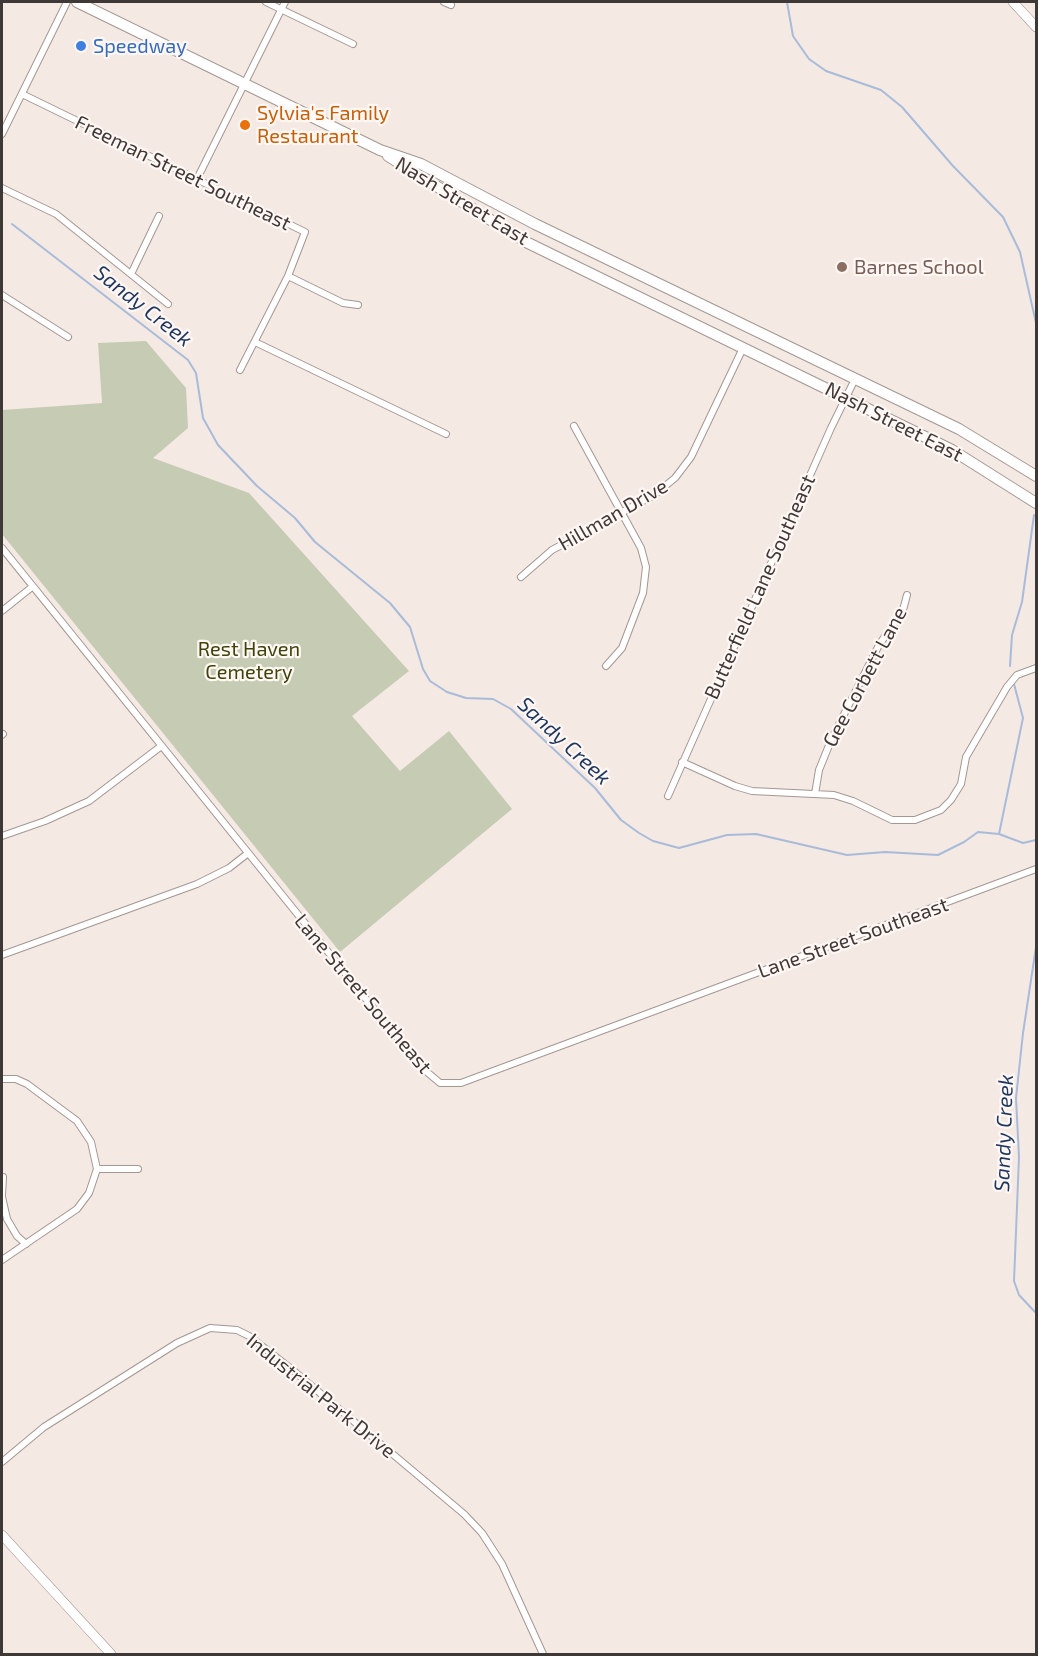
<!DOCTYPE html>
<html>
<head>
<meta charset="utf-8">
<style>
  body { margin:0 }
  #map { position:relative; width:1038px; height:1656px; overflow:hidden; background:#f5e9e4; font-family:"Exo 2",sans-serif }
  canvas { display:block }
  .frame { position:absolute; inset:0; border:3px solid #3e3937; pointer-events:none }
</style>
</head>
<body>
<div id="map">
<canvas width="1038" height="1656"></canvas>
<div class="frame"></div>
</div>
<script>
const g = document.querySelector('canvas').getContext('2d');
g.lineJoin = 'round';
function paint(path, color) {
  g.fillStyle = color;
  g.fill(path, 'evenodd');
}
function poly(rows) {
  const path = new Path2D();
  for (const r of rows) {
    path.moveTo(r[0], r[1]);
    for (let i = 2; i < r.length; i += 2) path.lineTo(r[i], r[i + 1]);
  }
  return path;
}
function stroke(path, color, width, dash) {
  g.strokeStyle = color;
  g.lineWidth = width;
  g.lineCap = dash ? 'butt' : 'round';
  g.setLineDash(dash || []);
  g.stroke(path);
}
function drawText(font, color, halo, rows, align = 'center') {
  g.font = font + ' "Exo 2",sans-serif';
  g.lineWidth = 4.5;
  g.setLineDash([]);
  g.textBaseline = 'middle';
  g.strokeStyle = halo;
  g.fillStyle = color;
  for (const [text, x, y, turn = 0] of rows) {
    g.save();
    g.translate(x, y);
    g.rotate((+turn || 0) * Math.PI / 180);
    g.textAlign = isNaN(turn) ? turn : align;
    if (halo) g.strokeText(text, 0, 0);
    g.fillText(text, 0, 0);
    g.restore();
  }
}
paint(poly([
  [146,341,186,388,188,428,153,458,249,493,409,671,352,716,400,771,449,731,512,809,340,952,2,534,2,410,102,403,98,343]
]), '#c6cbb3');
stroke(poly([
  [787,2,793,36,809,59,826,71,881,90,902,107,953,166,1003,217,1020,252,1036,323],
  [12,224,188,360,196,373,203,418,218,445,257,486,295,518,315,542,390,603,410,627,423,669,430,681,447,692,466,698,493,699,511,709,595,788,621,820,639,833,653,841,679,848,727,835,756,834,847,855,885,852,938,855,964,842,978,832,999,834,1023,843,1036,840],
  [1036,393,1036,396],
  [1010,666,1012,635,1022,602,1034,515],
  [999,834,1023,718,1014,684],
  [1036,947,1023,1033,1016,1098,1019,1157,1014,1281,1019,1295,1036,1313]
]), '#a8bbd9', 2);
const street = poly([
  [266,2,353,44],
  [444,2,451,5],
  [22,94,305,232,288,276,240,370],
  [2,134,67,2],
  [197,179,285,2],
  [2,188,56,214,168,304],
  [131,274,159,216],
  [288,276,343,303,358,305],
  [2,295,68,337],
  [255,342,446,434],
  [574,426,641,548,646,567,643,593,622,648,606,666],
  [2,548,421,1067,440,1083,461,1083,1036,869],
  [521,577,552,550,654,495,675,478,691,457,743,348],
  [2,611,32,587],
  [2,735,3,734],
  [682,762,735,786,752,791,834,795,853,801,892,820,915,820,941,810,951,800,961,784,966,757,1007,687,1017,675,1036,668],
  [815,794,819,770,832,738,879,645,903,610,907,595],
  [668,796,831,428,855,379],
  [2,836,45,821,89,801,160,747],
  [2,955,197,884,229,868,247,854],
  [2,1079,16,1079,27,1084,77,1121,91,1142,97,1169,89,1193,77,1209,2,1260],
  [97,1169,138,1169],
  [2,1195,3,1177],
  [2,1197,7,1219,17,1236,26,1244],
  [2,1462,44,1427,177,1343,210,1328,237,1330,249,1336,295,1372,464,1514,482,1533,502,1564,543,1654]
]);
const secondary = poly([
  [1013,2,1036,27],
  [2,1535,111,1654]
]);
const primary = poly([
  [77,2,380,150,421,164,535,224,959,429,1036,476],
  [388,156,526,242,952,450,1036,503]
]);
stroke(street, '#a39792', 8);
stroke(secondary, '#a39792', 10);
stroke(primary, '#a39792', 12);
stroke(street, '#fff', 6);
stroke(secondary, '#fff', 9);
stroke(primary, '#fff', 10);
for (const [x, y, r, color] of [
  [81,46,6,"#3f7fe0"],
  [245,125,6,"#e8710a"],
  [842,267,6,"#8d6e63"]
]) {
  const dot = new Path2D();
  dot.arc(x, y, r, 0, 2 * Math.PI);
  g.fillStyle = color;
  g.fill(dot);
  stroke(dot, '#fff7f4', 2);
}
drawText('20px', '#366cbe', '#fff7f4', [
  ["Speedway",93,46]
], 'left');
drawText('20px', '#c56008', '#fff7f4', [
  ["Sylvia's Family",257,113],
  ["Restaurant",257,136]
], 'left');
drawText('20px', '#3e3937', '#fff7f4', [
  ["Freeman Street Southeast",183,173,26],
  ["Nash Street East",462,201,31],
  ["Nash Street East",894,422,27],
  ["Hillman Drive",613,515,-30],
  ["Butterfield Lane Southeast",760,587,-66],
  ["Gee Corbett Lane",865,677,-62],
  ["Lane Street Southeast",853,938,-20],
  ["Lane Street Southeast",363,994,50],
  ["Industrial Park Drive",321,1396,39]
]);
drawText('20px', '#785e54', '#fff7f4', [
  ["Barnes School",854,267]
], 'left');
drawText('20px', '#3d4409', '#fff7f4', [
  ["Rest Haven",249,649],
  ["Cemetery",249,672]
]);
drawText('italic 21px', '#1e375f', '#fff7f4', [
  ["Sandy Creek",143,306,38],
  ["Sandy Creek",564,741,43],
  ["Sandy Creek",1004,1133,-88]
]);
</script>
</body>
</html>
